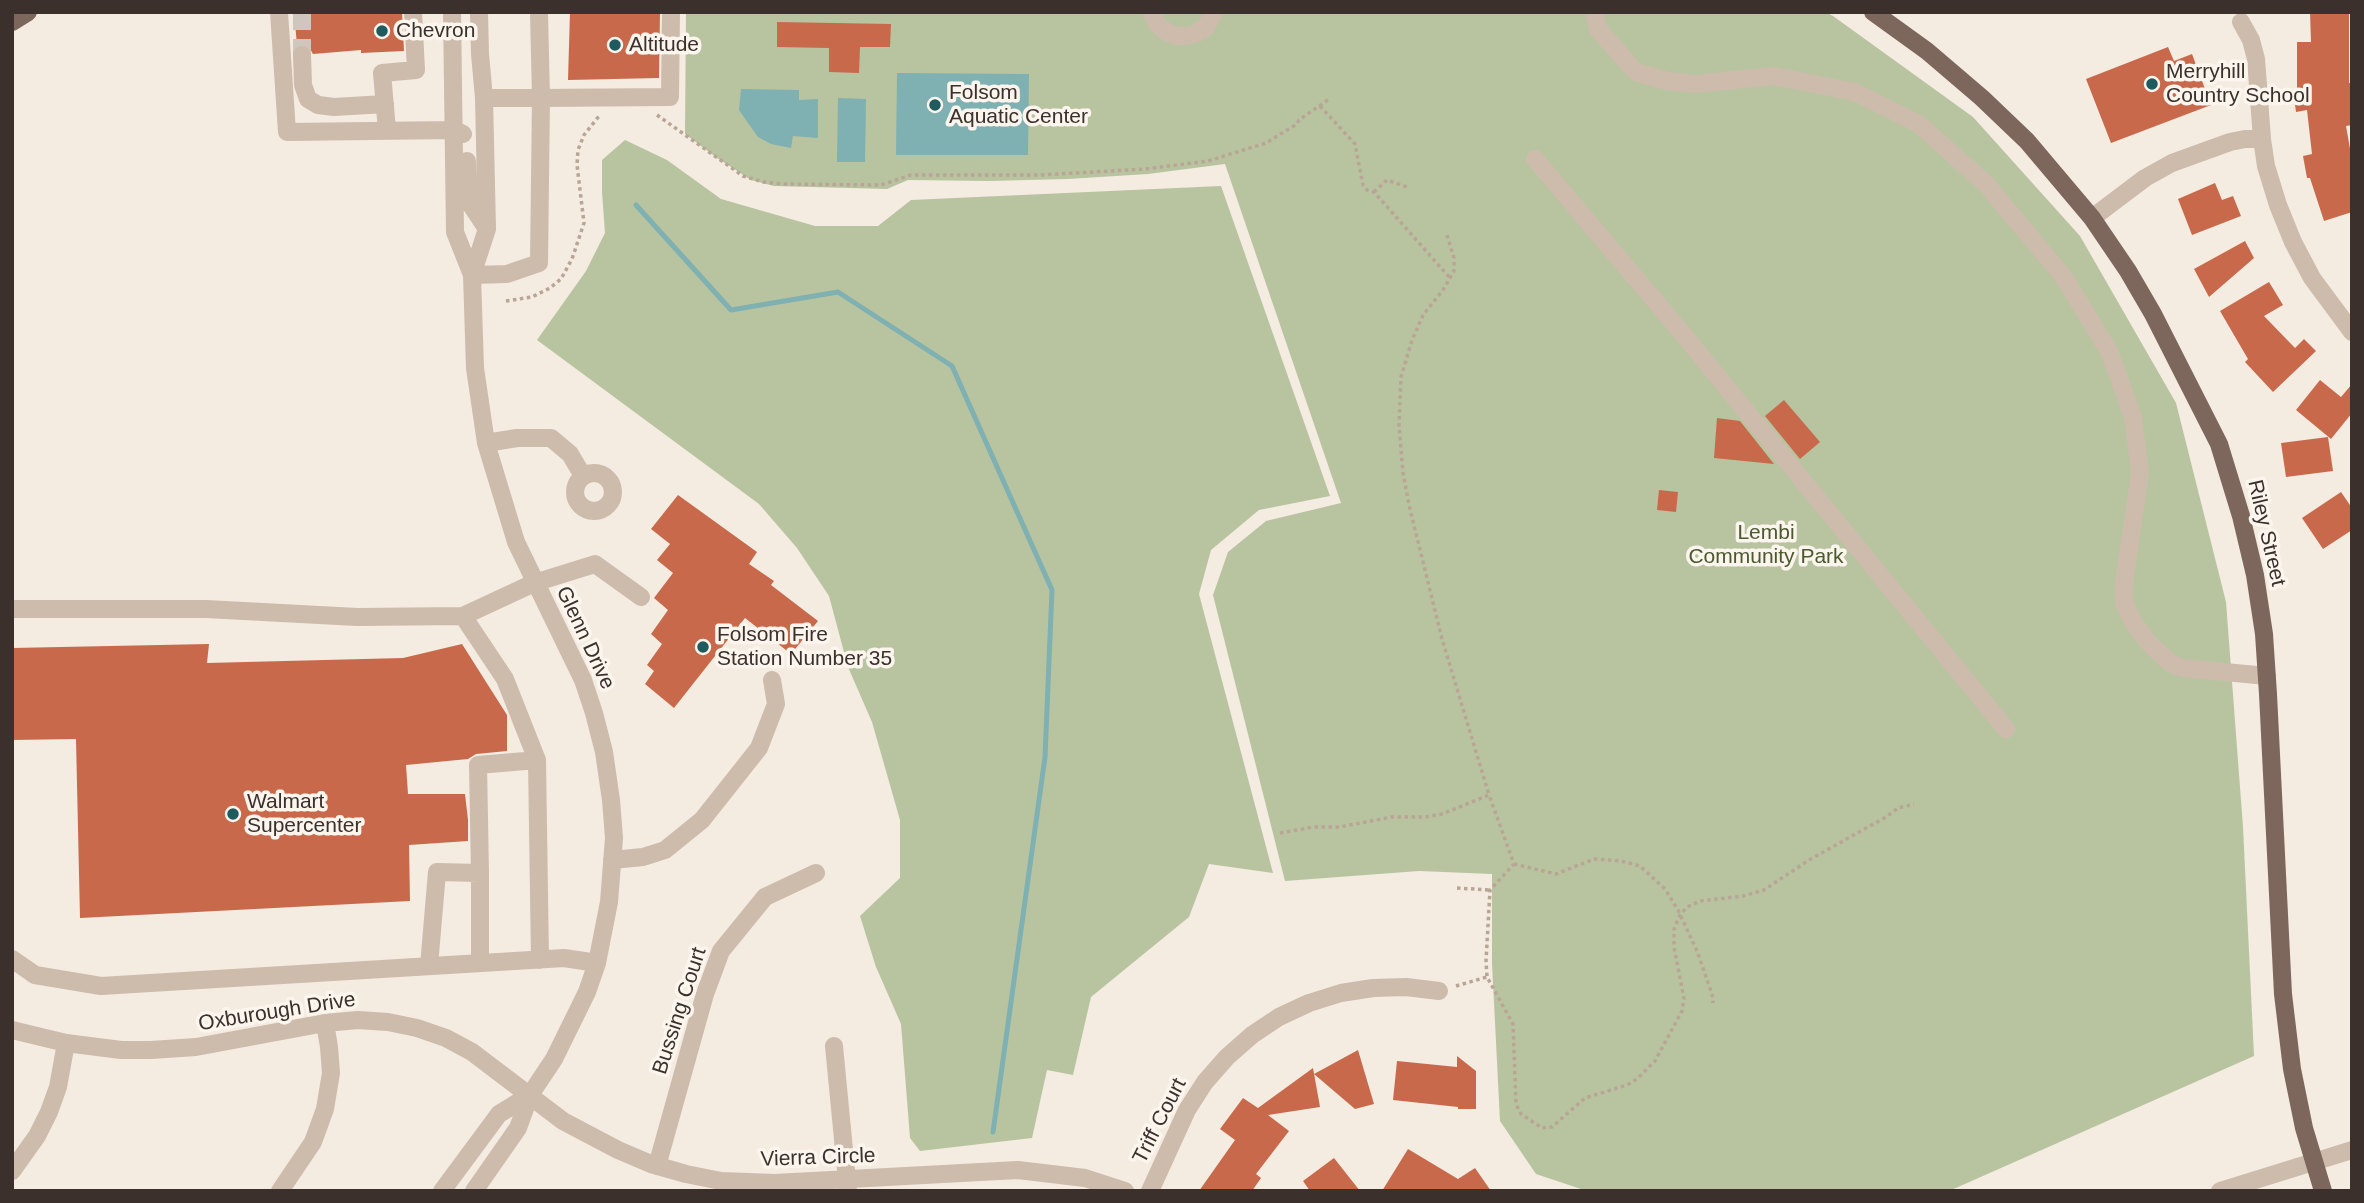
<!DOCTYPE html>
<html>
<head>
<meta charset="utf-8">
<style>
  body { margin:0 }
  #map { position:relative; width:2364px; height:1203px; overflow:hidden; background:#f4ebe1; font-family:Arial,sans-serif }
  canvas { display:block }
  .frame { position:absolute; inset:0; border:14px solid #3b302b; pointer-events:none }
</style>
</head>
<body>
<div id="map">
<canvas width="2364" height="1203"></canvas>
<div class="frame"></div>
</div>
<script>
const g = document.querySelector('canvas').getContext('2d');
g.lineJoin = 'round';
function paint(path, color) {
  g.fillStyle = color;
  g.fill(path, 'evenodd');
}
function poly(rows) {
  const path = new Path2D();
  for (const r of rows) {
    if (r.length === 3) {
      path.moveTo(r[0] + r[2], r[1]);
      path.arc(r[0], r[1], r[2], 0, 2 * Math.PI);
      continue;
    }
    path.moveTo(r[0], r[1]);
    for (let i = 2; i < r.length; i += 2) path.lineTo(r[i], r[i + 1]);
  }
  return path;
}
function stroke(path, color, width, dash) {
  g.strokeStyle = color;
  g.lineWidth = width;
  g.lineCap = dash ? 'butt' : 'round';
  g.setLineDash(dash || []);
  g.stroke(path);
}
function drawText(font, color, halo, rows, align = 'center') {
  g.font = font + ' Arial,sans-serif';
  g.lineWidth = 7;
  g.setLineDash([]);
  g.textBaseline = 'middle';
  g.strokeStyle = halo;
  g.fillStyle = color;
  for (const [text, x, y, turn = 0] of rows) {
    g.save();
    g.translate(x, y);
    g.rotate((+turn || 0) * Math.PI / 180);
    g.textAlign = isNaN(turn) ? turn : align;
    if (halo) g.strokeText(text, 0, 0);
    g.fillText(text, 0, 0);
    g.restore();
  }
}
paint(poly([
  [686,12,1826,12,1833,16,1973,117,2080,236,2176,403,2226,602,2243,827,2254,1056,1949,1191,1587,1191,1536,1174,1500,1121,1492,963,1492,874,1419,871,1285,881,1213,595,1228,552,1266,521,1341,503,1225,164,1148,174,1068,179,989,181,908,180,887,189,774,186,751,180,717,158,685,134],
  [625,140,667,160,721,199,815,226,878,226,911,200,1221,186,1330,496,1259,510,1211,550,1199,594,1273,873,1209,864,1189,917,1091,997,1073,1075,1047,1070,1032,1138,920,1151,910,1138,901,1024,876,967,860,916,900,878,900,820,872,722,848,667,829,596,797,548,759,504,537,340,586,271,605,233,602,192,602,160]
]), '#b8c4a0');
paint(poly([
  [897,73,1029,74,1028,155,896,155],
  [741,89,799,90,799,100,818,99,818,138,793,136,791,148,771,144,758,137,739,110],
  [838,98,866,99,865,162,837,162]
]), '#7fb0b2');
stroke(poly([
  [636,205,731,310,838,292,952,366,1052,590,1045,757,993,1132]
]), '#7fb0b2', 5);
paint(poly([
  [294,12,402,12,404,51,361,53,361,50,313,54,308,45,297,45],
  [570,12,660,12,659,78,568,80],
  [2310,12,2349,12,2349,83,2352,83,2352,125,2346,126,2352,160,2352,212,2324,221,2310,178,2307,178,2303,156,2312,154,2307,110,2296,112,2293,90,2297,90,2297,42,2311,42],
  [777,22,891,24,890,47,860,47,859,73,829,72,829,48,777,47],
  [2168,47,2174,61,2192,54,2211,105,2111,143,2086,79],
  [2215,183,2222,200,2233,196,2241,216,2192,235,2178,199],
  [2245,241,2254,258,2209,297,2194,269],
  [2269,282,2283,305,2264,316,2295,348,2304,339,2316,351,2273,392,2245,362,2248,359,2220,311],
  [2320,380,2341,397,2352,384,2352,413,2331,439,2296,410],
  [1784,400,1820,442,1800,459,1765,416],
  [1717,418,1740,421,1774,464,1714,458],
  [2328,437,2333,471,2286,477,2281,443],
  [1659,490,1678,492,1676,512,1657,510],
  [2341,492,2352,508,2352,530,2323,549,2302,518],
  [678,495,757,552,749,564,774,581,771,585,818,621,791,654,745,618,674,708,645,684,654,671,647,665,662,644,651,634,668,610,654,598,673,573,657,560,670,544,651,529],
  [209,644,207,663,403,658,462,644,507,715,507,751,476,754,468,759,406,765,408,794,465,794,468,820,468,841,409,845,410,901,80,918,76,739,12,740,12,648],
  [1358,1050,1374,1104,1355,1109,1314,1074],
  [1457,1056,1476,1071,1476,1109,1458,1109,1458,1107,1393,1100,1397,1061,1457,1067],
  [1313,1068,1320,1107,1268,1115,1289,1131,1256,1174,1261,1178,1252,1191,1199,1191,1235,1140,1220,1129,1243,1098,1258,1108],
  [1408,1149,1458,1179,1475,1168,1491,1191,1382,1191],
  [1334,1158,1360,1191,1310,1191,1303,1181]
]), '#c8694b');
stroke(poly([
  [302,12,302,55]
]), '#cfc6bd', 18, [18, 9]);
stroke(poly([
  [1320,106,1355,144,1363,185,1367,190,1374,192,1450,278],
  [657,115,743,176,763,182,784,184,881,185,911,175,1040,175,1145,169,1208,161,1266,143,1297,124,1299,120,1329,99],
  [1374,192,1387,180,1407,187],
  [1447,235,1454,258,1454,271,1443,290,1423,315,1412,340,1401,377,1399,425,1403,473,1409,505,1442,639,1489,795],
  [506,301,532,297,550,288,561,279,572,259,584,223,577,165,578,150,584,135,599,116],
  [1280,833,1314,827,1339,827,1392,817,1425,817,1442,814,1489,795,1514,864,1490,890,1486,961,1487,977,1513,1024,1516,1104,1521,1114,1542,1128,1552,1127,1585,1098,1627,1085,1637,1079,1655,1061,1682,1011,1684,999,1674,947,1674,929,1680,915,1687,907,1700,901,1743,896,1764,890,1809,860,1886,817,1898,808,1914,804],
  [1514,864,1556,874,1594,859,1621,861,1640,866,1665,889,1678,910,1697,951,1712,994,1713,1003],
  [1457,888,1490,890],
  [1456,986,1487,977]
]), '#b9a596', 3.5, [3.5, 3.5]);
stroke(poly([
  [279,12,287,132,455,130,463,134],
  [452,12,455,232,472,275,475,368,486,443,516,542,583,680,594,713,604,752,611,800,614,838,609,902,597,963,587,992,554,1059,530,1095,518,1128,474,1191],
  [539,12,541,98,670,97,671,12],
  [1152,12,1157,24,1165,31,1176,36,1187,36,1197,33,1206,27,1214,12],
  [1594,12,1598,29,1636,72,1667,81,1696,84,1774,76,1855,92,1919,124,1986,184,2063,276,2109,351,2133,417,2140,473,2124,583,2124,603,2133,622,2149,643,2169,662,2182,668,2267,676],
  [2241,22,2251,40,2256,59,2262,139,2266,166,2278,205,2293,242,2312,278,2352,332],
  [302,55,303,85,308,99,318,105,334,107,385,104],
  [387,130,382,73,416,70,413,12],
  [1535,159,1678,328,2006,729],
  [467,161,469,202,487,229],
  [2092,218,2145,178,2172,163,2230,142,2245,139,2262,139],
  [472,275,507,274,539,263,541,98,484,98],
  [472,275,487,229,484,98,480,54,479,12],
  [486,443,517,438,551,438,570,454,583,476],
  [594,492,19],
  [12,609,206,609,357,617,463,616,534,583,595,564,641,597],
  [463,616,505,679,537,760],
  [612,860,643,857,665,850,702,820,759,748,776,704,772,680],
  [480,873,478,765,537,760,540,960],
  [12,959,35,975,101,986,564,958,597,963],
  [429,966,437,872,480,873,480,963],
  [12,1030,66,1043,121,1050,151,1050,196,1047,325,1023,358,1020,388,1022,417,1028,446,1038,472,1052,563,1121,618,1150,651,1164,686,1174,721,1181,775,1183,1018,1170,1085,1178,1125,1191],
  [834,1046,848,1191],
  [657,1166,705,994,721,951,765,897,816,873],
  [12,1171,37,1136,49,1112,58,1087,66,1043],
  [280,1191,313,1142,325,1109,331,1073,329,1047,325,1023],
  [442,1191,499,1114,530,1095],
  [1150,1191,1187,1110,1205,1082,1227,1057,1252,1035,1279,1017,1309,1003,1341,993,1373,988,1406,987,1439,991],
  [2220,1191,2352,1150]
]), '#cdbbac', 18);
stroke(poly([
  [1873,12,1927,51,1982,98,2027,141,2092,218,2128,271,2153,314,2219,444,2241,516,2255,575,2264,634,2268,694,2283,994,2292,1069,2304,1128,2323,1191],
  [12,22,28,12]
]), '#7d675c', 18);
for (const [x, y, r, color] of [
  [382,31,7,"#1f5a5e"],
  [615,45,7,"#1f5a5e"],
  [2152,84,7,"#1f5a5e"],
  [935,105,7,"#1f5a5e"],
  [703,647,7,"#1f5a5e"],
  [233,814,7,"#1f5a5e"]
]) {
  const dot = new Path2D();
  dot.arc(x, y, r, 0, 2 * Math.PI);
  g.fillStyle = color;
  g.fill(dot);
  stroke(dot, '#fbf5ee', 2.5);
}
drawText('21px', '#3b302b', '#fbf5ee', [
  ["Chevron",396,31],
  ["Altitude",629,45],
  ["Merryhill",2166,72],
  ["Country School",2166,96],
  ["Folsom",949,93],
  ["Aquatic Center",949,117],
  ["Folsom Fire",717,635],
  ["Station Number 35",717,659],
  ["Walmart",247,802],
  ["Supercenter",247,826]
], 'left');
drawText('21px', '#4a5a2e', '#fbf5ee', [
  ["Lembi",1766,533],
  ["Community Park",1766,557]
]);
drawText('21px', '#3b302b', '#fbf5ee', [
  ["Riley Street",2266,533,77],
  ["Glenn Drive",585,638,65],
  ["Bussing Court",680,1011,-72],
  ["Oxburough Drive",277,1012,-9],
  ["Triff Court",1160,1121,-63],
  ["Vierra Circle",818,1158,-2]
]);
</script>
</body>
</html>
